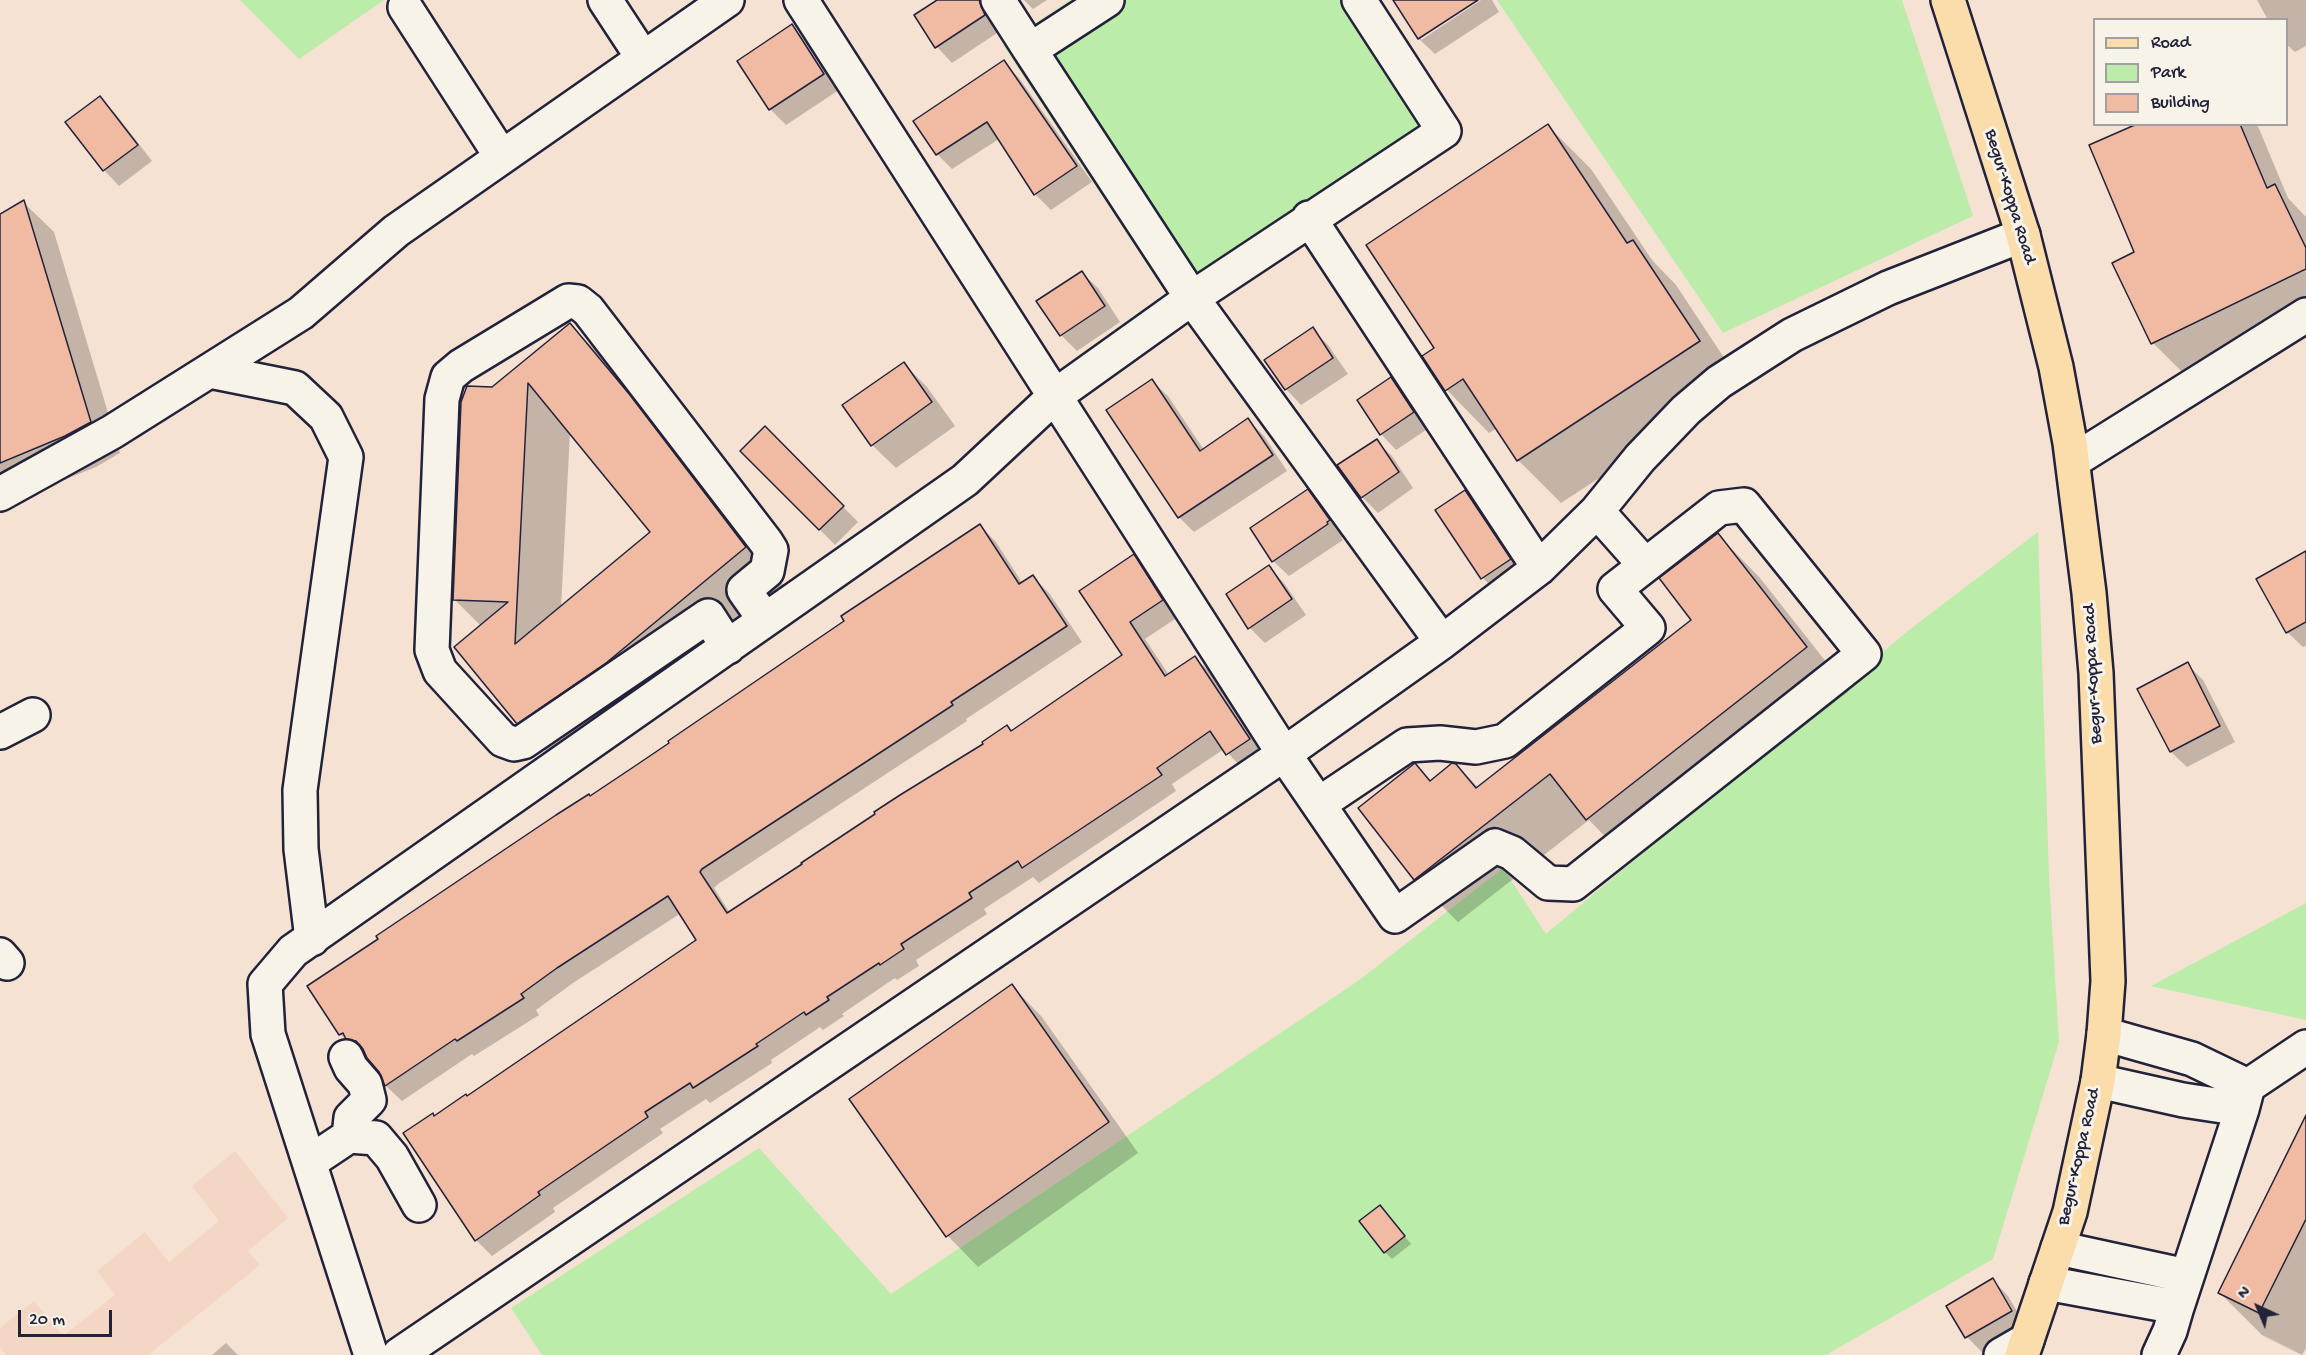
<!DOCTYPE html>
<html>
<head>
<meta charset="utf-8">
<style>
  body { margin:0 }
  #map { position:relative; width:2306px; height:1355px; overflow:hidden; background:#f5e2d3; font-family:"Gochi Hand",sans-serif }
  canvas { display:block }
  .legend { position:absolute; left:2093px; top:18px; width:195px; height:108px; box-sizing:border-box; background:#f7f3e8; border:2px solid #a29fa3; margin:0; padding:8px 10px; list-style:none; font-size:18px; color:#22223b }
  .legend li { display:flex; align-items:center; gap:12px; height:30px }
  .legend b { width:30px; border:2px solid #a29fa3 }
  .north { position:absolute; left:2228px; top:1277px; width:60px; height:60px; -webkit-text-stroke:4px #f7f3e8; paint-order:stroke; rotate:316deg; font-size:16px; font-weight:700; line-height:24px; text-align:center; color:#22223b }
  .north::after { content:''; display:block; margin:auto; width:21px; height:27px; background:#22223b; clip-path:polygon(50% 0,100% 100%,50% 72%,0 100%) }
  .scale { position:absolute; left:18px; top:1310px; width:94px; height:27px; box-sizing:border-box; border:3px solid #22223b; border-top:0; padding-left:8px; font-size:18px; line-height:21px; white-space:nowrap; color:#22223b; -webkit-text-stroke:4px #f7f3e8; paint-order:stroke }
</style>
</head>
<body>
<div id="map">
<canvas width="2306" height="1355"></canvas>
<ul class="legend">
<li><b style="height:8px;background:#fbddab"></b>Road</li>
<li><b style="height:16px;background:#bcecaa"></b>Park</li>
<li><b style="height:16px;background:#f0baa3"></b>Building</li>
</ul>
<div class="north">N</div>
<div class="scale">20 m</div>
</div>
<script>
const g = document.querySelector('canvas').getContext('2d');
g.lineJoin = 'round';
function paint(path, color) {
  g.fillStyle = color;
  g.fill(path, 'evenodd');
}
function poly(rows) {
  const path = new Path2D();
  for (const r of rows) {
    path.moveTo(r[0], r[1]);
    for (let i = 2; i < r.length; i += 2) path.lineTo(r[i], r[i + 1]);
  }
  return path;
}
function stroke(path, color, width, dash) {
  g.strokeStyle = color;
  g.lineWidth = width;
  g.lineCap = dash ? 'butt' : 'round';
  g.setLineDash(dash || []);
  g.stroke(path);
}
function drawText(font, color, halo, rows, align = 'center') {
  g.font = font + ' "Gochi Hand",sans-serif';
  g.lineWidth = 6;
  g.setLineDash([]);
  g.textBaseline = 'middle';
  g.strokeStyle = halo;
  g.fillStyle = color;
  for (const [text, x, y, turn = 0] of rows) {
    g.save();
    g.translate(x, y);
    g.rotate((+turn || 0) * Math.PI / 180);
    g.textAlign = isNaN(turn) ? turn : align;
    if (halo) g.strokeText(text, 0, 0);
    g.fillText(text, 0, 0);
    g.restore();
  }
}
paint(poly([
  [235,1151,288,1218,248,1251,260,1265,148,1355,6,1355,0,1347,0,1328,34,1301,63,1336,115,1295,97,1271,145,1232,169,1262,219,1221,192,1186]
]), '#f4d6c5');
paint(poly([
  [240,0,384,0,299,59],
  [1070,0,1371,0,1460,136,1183,319,1003,45],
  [1497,0,1902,0,1973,216,1723,333],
  [2038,532,2049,877,2059,1042,1993,1259,1826,1355,542,1355,511,1308,759,1148,891,1294,1358,981,1503,868,1546,934,1909,630],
  [2306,903,2306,1020,2151,986]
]), '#bcecaa');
paint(poly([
  [939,0,1003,0,1000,31,952,63,937,47,916,16],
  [1024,0,1047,0,1033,9],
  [1404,0,1475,0,1421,36,1421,40,1481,0,1492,0,1499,12,1435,54,1419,39,1397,4],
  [2257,0,2306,0,2306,46,2295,52,2286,44,2286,20,2268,20],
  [792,26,807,42,839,90,786,125,770,109,739,61],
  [1003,62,1019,78,1092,182,1051,210,1035,194,999,139,952,169,937,154],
  [100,98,115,113,152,161,119,186,104,170],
  [2140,124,2257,124,2288,198,2306,217,2306,314,2183,373,2153,343,2136,252],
  [1548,126,1591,169,1652,260,1676,285,1742,385,1561,503,1518,460,1497,428,1489,433,1447,390,1424,356,1436,349],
  [23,202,54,232,120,453,96,467,0,506,0,216],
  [1082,273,1098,288,1120,322,1077,351,1061,335,1038,302],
  [570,325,613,368,673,440,788,591,561,766,518,723,481,626,454,599,492,388],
  [570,432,652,532,561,608],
  [1312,329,1328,345,1348,374,1301,405,1286,389],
  [904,364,927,387,955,426,896,468,872,445],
  [1391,379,1406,395,1429,428,1396,450,1381,434],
  [1152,381,1168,396,1204,450,1248,420,1264,436,1287,471,1194,532,1179,517],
  [765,428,858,522,835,545,742,451],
  [1376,441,1392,456,1413,488,1378,513,1362,497,1340,466],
  [1308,491,1323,507,1344,536,1341,538,1343,540,1289,576,1273,561],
  [1465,492,1480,507,1525,576,1498,594,1483,578,1437,510],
  [980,526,996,542,1023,584,1033,577,1049,593,1082,642,966,719,967,721,718,884,714,888,730,913,1012,732,1124,655,1134,556,1149,572,1178,617,1145,639,1169,675,1195,658,1211,673,1264,755,1243,769,1224,749,1172,784,1176,791,1039,883,1033,877,984,909,987,914,916,960,919,966,897,980,895,978,842,1014,844,1016,823,1030,820,1027,771,1060,772,1063,710,1103,706,1099,660,1129,663,1133,553,1208,555,1212,492,1256,476,1240,434,1117,467,1098,698,940,681,913,573,983,536,1010,539,1015,474,1056,472,1054,402,1101,386,1086,381,1071,367,1055,359,1049,356,1050,340,1034,309,987,591,797],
  [1718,535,1760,578,1849,691,1630,862,1589,820,1458,922,1415,879,1415,765,1431,782,1456,765,1479,788,1693,621],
  [2306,553,2306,646,2303,647,2287,632],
  [1269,567,1284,583,1306,615,1265,643,1250,628],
  [2187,664,2203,680,2235,742,2187,767,2171,752,2139,689],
  [1012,986,1042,1017,1138,1153,978,1267,948,1236,851,1099],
  [2306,1119,2306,1348,2302,1355,2262,1335,2219,1292],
  [1380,1207,1411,1244,1392,1259,1385,1252],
  [1993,1280,2008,1296,2026,1327,1982,1352,1967,1337],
  [226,1343,238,1355,212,1355]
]), '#0003');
const building = poly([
  [937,0,979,0,985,15,935,48,914,15,937,0],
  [1393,0,1478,0,1418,39,1393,0],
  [792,24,824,74,769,110,737,61,792,24],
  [1004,60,1077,166,1034,195,987,122,936,155,913,121,1004,60],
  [100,96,138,145,103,171,65,122,100,96],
  [1548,124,1627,243,1633,240,1700,341,1517,461,1463,379,1445,391,1422,356,1434,348,1366,245,1548,124],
  [2137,124,2240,124,2267,188,2275,184,2306,248,2306,269,2151,344,2112,263,2134,252,2089,145,2137,124],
  [24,200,91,422,65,436,0,463,0,214,24,200],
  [1082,271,1105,306,1060,336,1036,301,1082,271],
  [570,323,630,395,746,547,606,663,517,724,454,647,508,602,453,600,461,402,467,386,492,387,570,323],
  [528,383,650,532,515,644,517,603,528,383],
  [1313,327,1333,358,1285,390,1264,360,1313,327],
  [904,362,932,402,871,446,842,405,904,362],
  [1391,377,1414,412,1380,435,1357,400,1391,377],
  [1152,379,1200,451,1248,418,1273,455,1178,518,1106,410,1152,379],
  [765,426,844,506,819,530,740,451,765,426],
  [1377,439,1399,472,1361,498,1337,465,1377,439],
  [1308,489,1330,520,1327,522,1328,524,1272,562,1250,528,1308,489],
  [1465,490,1511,559,1481,579,1435,510,1465,490],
  [980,524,1019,584,1033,575,1067,626,951,702,953,705,702,869,700,872,727,913,802,864,801,863,875,814,874,812,900,795,983,744,982,742,1007,725,1011,731,1122,655,1079,591,1134,554,1163,600,1130,622,1165,676,1195,656,1250,739,1226,755,1210,731,1157,768,1162,775,1022,868,1018,861,969,893,972,898,901,944,904,949,880,965,879,963,827,997,829,1000,806,1015,804,1012,756,1044,758,1046,693,1088,690,1083,645,1112,648,1117,538,1192,540,1195,475,1241,403,1133,433,1113,434,1116,466,1094,467,1096,696,940,668,896,557,968,521,994,524,998,457,1041,455,1039,385,1086,379,1072,367,1058,363,1049,356,1041,346,1039,343,1033,339,1035,307,986,378,939,376,936,556,815,589,794,590,796,632,768,669,743,668,741,844,621,841,616,980,524],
  [1718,533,1807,647,1586,820,1550,774,1414,880,1358,808,1415,763,1430,781,1452,763,1456,764,1476,788,1691,620,1659,578,1718,533],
  [2306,551,2306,622,2286,633,2256,579,2306,551],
  [1269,565,1292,599,1248,629,1226,594,1269,565],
  [2188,662,2220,726,2170,752,2137,689,2188,662],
  [1012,984,1109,1122,946,1237,849,1099,1012,984],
  [2306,1115,2306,1219,2259,1313,2218,1293,2306,1115],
  [1380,1205,1405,1236,1384,1253,1359,1221,1380,1205],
  [1993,1278,2012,1311,1965,1338,1946,1306,1993,1278]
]);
paint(building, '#f0baa3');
stroke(building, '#22223b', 1.5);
const minor = poly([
  [605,0,643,58],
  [801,0,1284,754,1395,916,1495,846,1512,853,1548,883,1573,884,1864,654,1744,505,1719,508,1615,589,1648,628,1505,741,1476,747,1440,743,1407,745,1319,804],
  [998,0,1030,50],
  [1107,0,1030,50,1192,298,1442,642],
  [405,7,501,156],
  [1309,218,1539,568],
  [210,371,295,388,326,417,346,457,300,790,301,849,312,939],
  [2073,461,2306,315],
  [0,494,112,432,301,313,396,231,727,0],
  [1597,511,1645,565],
  [728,647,708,616,523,742,514,744,503,740,440,671,432,650,442,399,448,377,461,366,568,301,578,302,588,310,766,542,771,550,767,571,744,590,765,620],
  [0,732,33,715],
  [0,955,7,963],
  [2104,1034,2192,1059,2248,1086],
  [2098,1081,2183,1100,2242,1109,2248,1086,2306,1047],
  [349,1136,376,1138,392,1157,419,1205],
  [310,1162,349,1136,351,1118,369,1100,365,1084,351,1068,346,1057],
  [2058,1248,2187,1276],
  [2046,1283,2177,1307,2170,1331,2159,1355],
  [2177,1307,2242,1109],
  [371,1355,268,1034,265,984,293,951,965,480,1055,396,1192,298,1444,131,1359,0],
  [399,1355,1284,754,1442,642,1539,568,1597,511,1640,458,1686,410,1719,382,1792,335,1888,288,2023,235],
  [2001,1355,2027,1340]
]);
const major = poly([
  [1948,0,2023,235,2056,367,2070,443,2089,593,2096,673,2108,981,2104,1034,2098,1081,2070,1212,2022,1355]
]);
stroke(minor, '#22223b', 38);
stroke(major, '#22223b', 38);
stroke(minor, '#f7f3e8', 33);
stroke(major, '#fbddab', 33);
drawText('18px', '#22223b', '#f7f3e8', [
  ["Begur-Koppa Road",2009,197,73],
  ["Begur-Koppa Road",2094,674,-93],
  ["Begur-Koppa Road",2080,1157,-77]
]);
</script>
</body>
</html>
